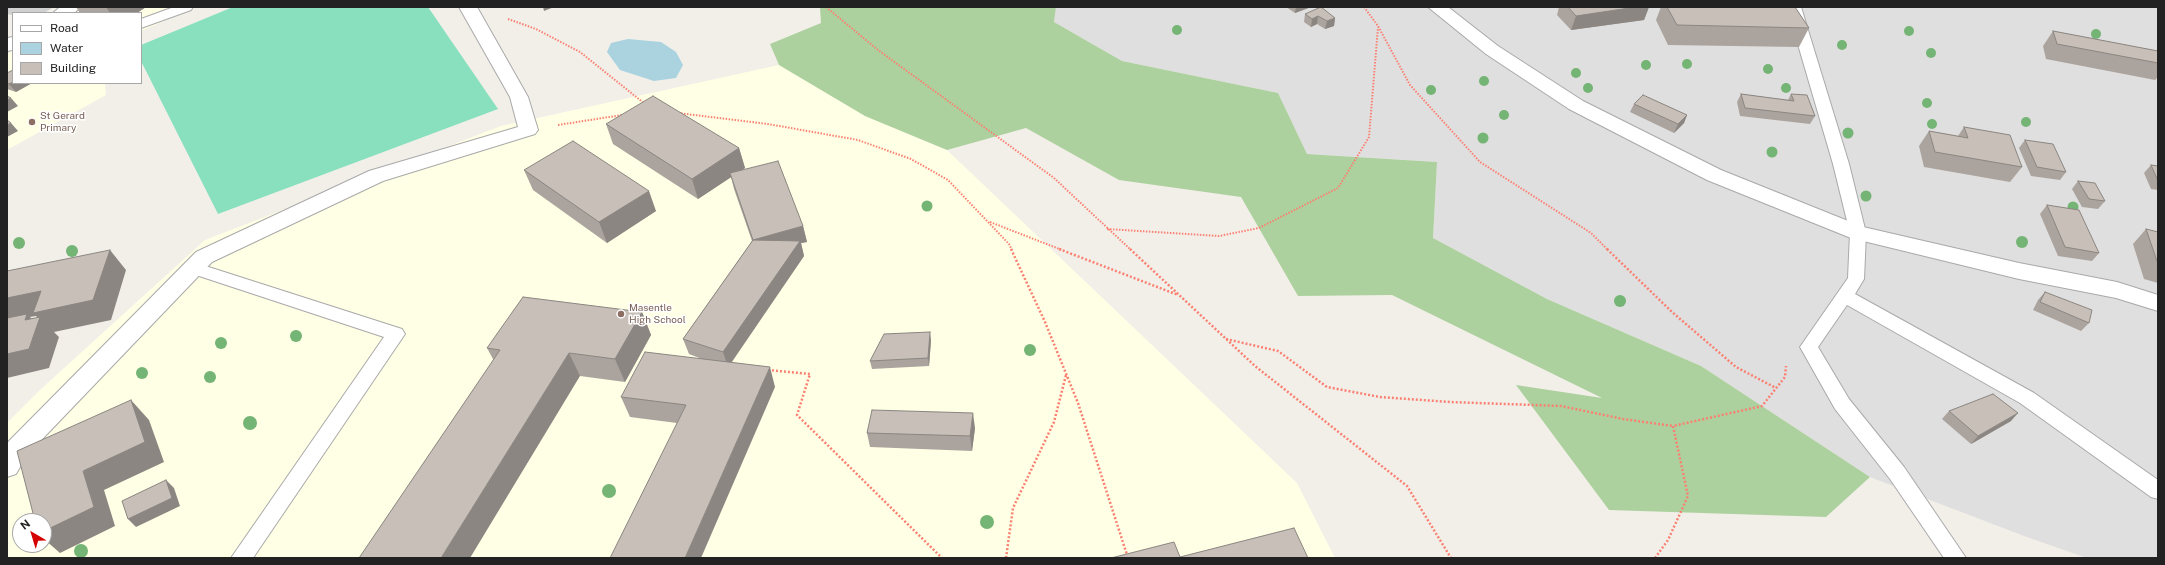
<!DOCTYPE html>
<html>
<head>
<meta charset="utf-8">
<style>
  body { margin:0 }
  #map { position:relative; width:2165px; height:565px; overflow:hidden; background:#f2efe9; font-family:"Public Sans",sans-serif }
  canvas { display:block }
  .frame { position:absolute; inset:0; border:8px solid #222; pointer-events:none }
  .legend { position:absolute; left:12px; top:12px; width:130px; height:72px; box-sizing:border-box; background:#fff; border:1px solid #a7a7a7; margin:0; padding:5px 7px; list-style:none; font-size:12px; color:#222 }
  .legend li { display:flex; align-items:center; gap:8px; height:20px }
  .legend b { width:20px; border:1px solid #a7a7a7 }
  .north { position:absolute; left:12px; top:513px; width:40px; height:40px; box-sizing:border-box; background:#fff; border:1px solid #a7a7a7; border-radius:50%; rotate:322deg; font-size:11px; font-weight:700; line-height:16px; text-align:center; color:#222 }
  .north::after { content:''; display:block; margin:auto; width:14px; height:18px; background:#d40000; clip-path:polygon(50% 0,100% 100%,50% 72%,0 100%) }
</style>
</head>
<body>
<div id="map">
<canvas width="2165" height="565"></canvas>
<div class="frame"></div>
<ul class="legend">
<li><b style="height:5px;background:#fff"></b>Road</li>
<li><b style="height:11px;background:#aad3df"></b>Water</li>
<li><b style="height:11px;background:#c7bfb8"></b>Building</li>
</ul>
<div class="north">N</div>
</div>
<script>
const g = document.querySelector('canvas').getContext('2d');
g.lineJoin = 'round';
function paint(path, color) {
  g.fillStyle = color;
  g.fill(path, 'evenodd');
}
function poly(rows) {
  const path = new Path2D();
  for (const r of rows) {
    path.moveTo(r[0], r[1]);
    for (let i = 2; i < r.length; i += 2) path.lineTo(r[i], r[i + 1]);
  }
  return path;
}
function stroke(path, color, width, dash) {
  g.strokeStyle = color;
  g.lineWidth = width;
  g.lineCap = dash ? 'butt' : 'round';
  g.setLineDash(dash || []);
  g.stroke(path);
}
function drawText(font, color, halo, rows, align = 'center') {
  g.font = font + ' "Public Sans",sans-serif';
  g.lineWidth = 3;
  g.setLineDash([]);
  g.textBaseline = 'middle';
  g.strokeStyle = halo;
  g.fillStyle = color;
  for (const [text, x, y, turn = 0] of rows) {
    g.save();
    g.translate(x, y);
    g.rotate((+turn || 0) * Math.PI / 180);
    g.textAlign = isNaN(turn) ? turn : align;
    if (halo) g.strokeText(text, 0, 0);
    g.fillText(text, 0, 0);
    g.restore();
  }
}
paint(poly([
  [1056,7,2158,7,2158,558,2087,558,2024,536,1870,477,1701,366,1547,299,1433,238,1437,162,1307,154,1278,93,1122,61,1054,22]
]), '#e0dfdf');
paint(poly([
  [82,7,197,7,141,31,141,13,73,13],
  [13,50,13,83,105,83,106,95,7,150,7,54],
  [779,65,865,116,947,150,1297,483,1335,558,7,558,7,423,41,389,205,240,501,126],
  [20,521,44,521,44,545,20,545]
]), '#ffffe5');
paint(poly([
  [7,7,54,7,44,13,13,13,13,15,7,14]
]), '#d0d0d0');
paint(poly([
  [820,7,1056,7,1054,22,1122,61,1278,93,1307,154,1437,162,1433,238,1547,299,1701,366,1870,477,1826,517,1609,510,1516,385,1602,398,1392,295,1298,296,1241,197,1119,180,1026,128,947,150,865,116,779,65,770,44,821,23]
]), '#add19e');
paint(poly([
  [233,7,428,7,498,109,218,214,141,61,141,45]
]), '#88e0be');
paint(poly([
  [628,39,661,42,676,52,683,65,676,78,654,81,620,70,607,52,611,43]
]), '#aad3df');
const service = poly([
  [174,7,193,7,191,10,141,28,141,19,174,7],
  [1787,7,1801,7,1849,164,1866,233,1864,279,1855,294,2034,393,2158,480,2158,499,2151,497,2020,403,1847,305,1818,347,1849,399,1904,467,1966,558,1944,558,1890,479,1835,409,1800,347,1848,278,1850,233,1833,164,1787,7],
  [193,262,402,329,405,334,253,558,231,558,384,337,187,272,185,268,187,264,193,262]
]);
const minor = poly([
  [60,7,81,7,74,13,53,13,60,7],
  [459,7,477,7,528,97,538,130,535,134,383,181,212,262,27,455,16,474,7,477,7,444,9,441,196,252,369,171,518,127,510,97,459,7],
  [1428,7,1448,7,1498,46,1583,101,1721,170,1863,227,2019,263,2117,282,2158,295,2158,311,2116,298,2019,279,1851,238,1707,180,1569,109,1486,54,1428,7],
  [13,37,13,50,7,51,7,38,13,37]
]);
stroke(service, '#a9a9a9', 2);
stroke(minor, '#a9a9a9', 2);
stroke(poly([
  [826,7,878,50,1054,178,1131,250],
  [1364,7,1378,26,1410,85,1480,162,1591,233,1608,250],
  [508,19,536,29,580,52,645,104],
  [678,113,768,124,858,140,911,159,948,180,1009,244,1012,250],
  [558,125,622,115],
  [990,222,1062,250],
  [1107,229,1219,236,1259,228,1338,188,1369,137,1378,27]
]), '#fa8072', 2, [1.5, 1.5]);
stroke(poly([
  [1011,249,1045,322,1078,403,1128,558],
  [1059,249,1178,295],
  [1130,249,1255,366,1407,486,1451,558],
  [1607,249,1672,312,1736,367,1776,388],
  [1226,339,1278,351,1327,387,1380,397,1450,402,1561,406,1623,419,1673,426],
  [768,370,810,374,797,415,942,558],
  [1006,558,1013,508,1054,422,1066,375],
  [1655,558,1668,540,1688,496,1673,426,1762,406,1785,377,1786,366]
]), '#fa8072', 2.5, [2, 2]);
paint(service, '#fff');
paint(minor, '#fff');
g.fillStyle = '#74b475';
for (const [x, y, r] of [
  [1177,30,5],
  [1909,31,5],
  [2096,34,5],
  [1842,45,5],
  [1931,53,5],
  [1687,64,5],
  [1646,65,5],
  [1768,69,5],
  [1576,73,5],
  [1484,81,5],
  [1588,88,5],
  [1786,88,5],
  [1431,90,5],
  [1927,103,5],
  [1504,115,5],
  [2026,122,5],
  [1932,124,5],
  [1848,133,5.5],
  [1483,138,5.5],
  [1772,152,5.5],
  [1866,196,5.5],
  [927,206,5.5],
  [2073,207,5.5],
  [2022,242,6],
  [19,243,6],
  [72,251,6],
  [1620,301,6],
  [296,336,6],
  [221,343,6],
  [1030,350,6],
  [142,373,6],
  [210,377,6],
  [250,423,7],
  [609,491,7],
  [987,522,7],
  [81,551,7]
]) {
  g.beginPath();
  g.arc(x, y, r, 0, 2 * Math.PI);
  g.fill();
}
paint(poly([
  [76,7,146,7,137,13,80,13],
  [1286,7,1311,7,1295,13],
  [1559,7,1649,7,1644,20,1571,30,1557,15],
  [1661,7,1795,7,1809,28,1799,47,1668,45,1656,20],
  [1305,14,1335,18,1334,26,1325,29,1317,24,1311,27,1304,22],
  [2053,31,2158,51,2158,77,2155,80,2046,59,2043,46],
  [7,73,13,83,32,83,16,92,7,89],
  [1741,94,1788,100,1791,94,1815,116,1810,124,1740,116,1737,102],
  [1634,104,1687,115,1684,123,1674,133,1630,112],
  [606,124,739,148,745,168,741,171,803,226,807,242,801,243,804,256,732,362,775,387,677,423,630,417,621,397,702,359,689,354,683,339,752,241,734,189,731,177,698,199,613,144],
  [1964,127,2022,167,2010,182,1924,167,1919,146,1929,131,1958,136],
  [2025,140,2066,172,2060,180,2031,176,2019,148],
  [2151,165,2158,166,2158,190,2151,189,2144,173],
  [524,170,656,211,607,243,533,190],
  [2078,181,2105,201,2098,209,2082,207,2072,189],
  [2047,205,2099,253,2092,261,2058,256,2040,214],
  [2146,229,2158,232,2158,283,2144,279,2133,244],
  [2045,292,2089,323,2081,331,2033,310,2038,300],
  [642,312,651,335,625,382,580,376,493,359,487,348],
  [931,340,929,366,872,369,870,361],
  [1949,411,2011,421,1971,444,1942,419],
  [975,428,972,451,870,447,867,433]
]), '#aba49e');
paint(poly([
  [106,7,146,7,137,13,110,13],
  [543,7,554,7,544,11],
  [1296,7,1311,7,1295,13],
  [1636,7,1649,7,1644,20,1571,30,1576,16],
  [1318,16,1317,24,1311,27,1312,19],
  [1335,18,1334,26,1325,29,1327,21],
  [13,82,13,83,32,83,16,92,9,84],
  [11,98,18,106,7,112,7,100],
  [1687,115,1684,123,1674,133,1678,124],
  [11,123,18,131,7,137,7,125],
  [739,148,745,168,698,199,692,179],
  [649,191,656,211,607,243,599,222],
  [803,226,807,242,801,243,804,256,728,367,723,352,753,240],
  [110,250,126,270,111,320,54,332,59,337,49,368,7,378,7,298],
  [36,316,39,319,37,324,30,317],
  [642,312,651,335,625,382,615,359],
  [930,332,931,340,929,366,928,358],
  [569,353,580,376,470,558,441,558],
  [770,367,775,387,701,558,685,558],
  [131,400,149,420,164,462,104,490,115,526,60,553,44,539,44,531],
  [973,413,975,428,972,451,970,436],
  [2018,413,2011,421,1971,444,1978,436],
  [166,480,174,488,180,506,136,527,128,519]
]), '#8b8681');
const building = poly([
  [1321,7,1335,18,1327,21,1318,16,1312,19,1305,14,1321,7],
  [1568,7,1636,7,1576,16,1568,7],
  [1667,7,1795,7,1809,28,1677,25,1667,7],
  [2053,31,2158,51,2158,63,2057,44,2053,31],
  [13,70,13,82,9,84,7,83,7,73,13,70],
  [1741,94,1794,101,1791,94,1807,95,1815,116,1745,108,1741,94],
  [1643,95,1687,115,1678,124,1634,104,1643,95],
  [7,96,11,98,7,100,7,96],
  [653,96,739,148,692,179,606,124,653,96],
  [7,120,11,123,7,125,7,120],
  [1964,127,2010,135,2022,167,1935,152,1929,131,1968,138,1964,127],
  [2025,140,2053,144,2066,172,2037,167,2025,140],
  [573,141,649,191,599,222,524,170,573,141],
  [778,161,803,226,753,240,800,241,723,352,683,339,753,240,730,173,778,161],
  [2151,165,2158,166,2158,181,2151,165],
  [2078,181,2095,183,2105,201,2089,199,2078,181],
  [2047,205,2079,210,2099,253,2065,247,2047,205],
  [2146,229,2158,232,2158,264,2146,229],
  [110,250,93,300,33,313,41,291,7,298,7,271,110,250],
  [2045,292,2092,310,2089,323,2040,302,2045,292],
  [523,297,642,312,615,359,569,353,441,558,359,558,500,350,487,348,523,297],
  [27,314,25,320,40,317,29,349,7,354,7,318,27,314],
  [930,332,928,358,870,361,884,334,930,332],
  [645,352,770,367,685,558,610,558,686,405,621,397,645,352],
  [1993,394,2018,413,1978,436,1949,411,1993,394],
  [131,400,145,442,83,471,94,507,44,531,44,521,35,521,17,451,131,400],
  [872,410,973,413,970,436,867,433,872,410],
  [166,480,172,498,128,519,122,501,166,480],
  [1294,528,1308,558,1111,558,1174,542,1180,557,1294,528]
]);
paint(building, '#c7bfb8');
stroke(building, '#8b8681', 1);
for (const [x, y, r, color] of [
  [32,122,4,"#8d6e63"],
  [621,314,4,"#8d6e63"]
]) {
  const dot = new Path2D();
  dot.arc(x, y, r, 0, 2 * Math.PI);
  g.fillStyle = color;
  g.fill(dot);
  stroke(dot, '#fff', 1.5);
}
drawText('10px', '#785e54', '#fff', [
  ["St Gerard",40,116],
  ["Primary",40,128],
  ["Masentle",629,308],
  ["High School",629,320]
], 'left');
</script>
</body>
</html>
